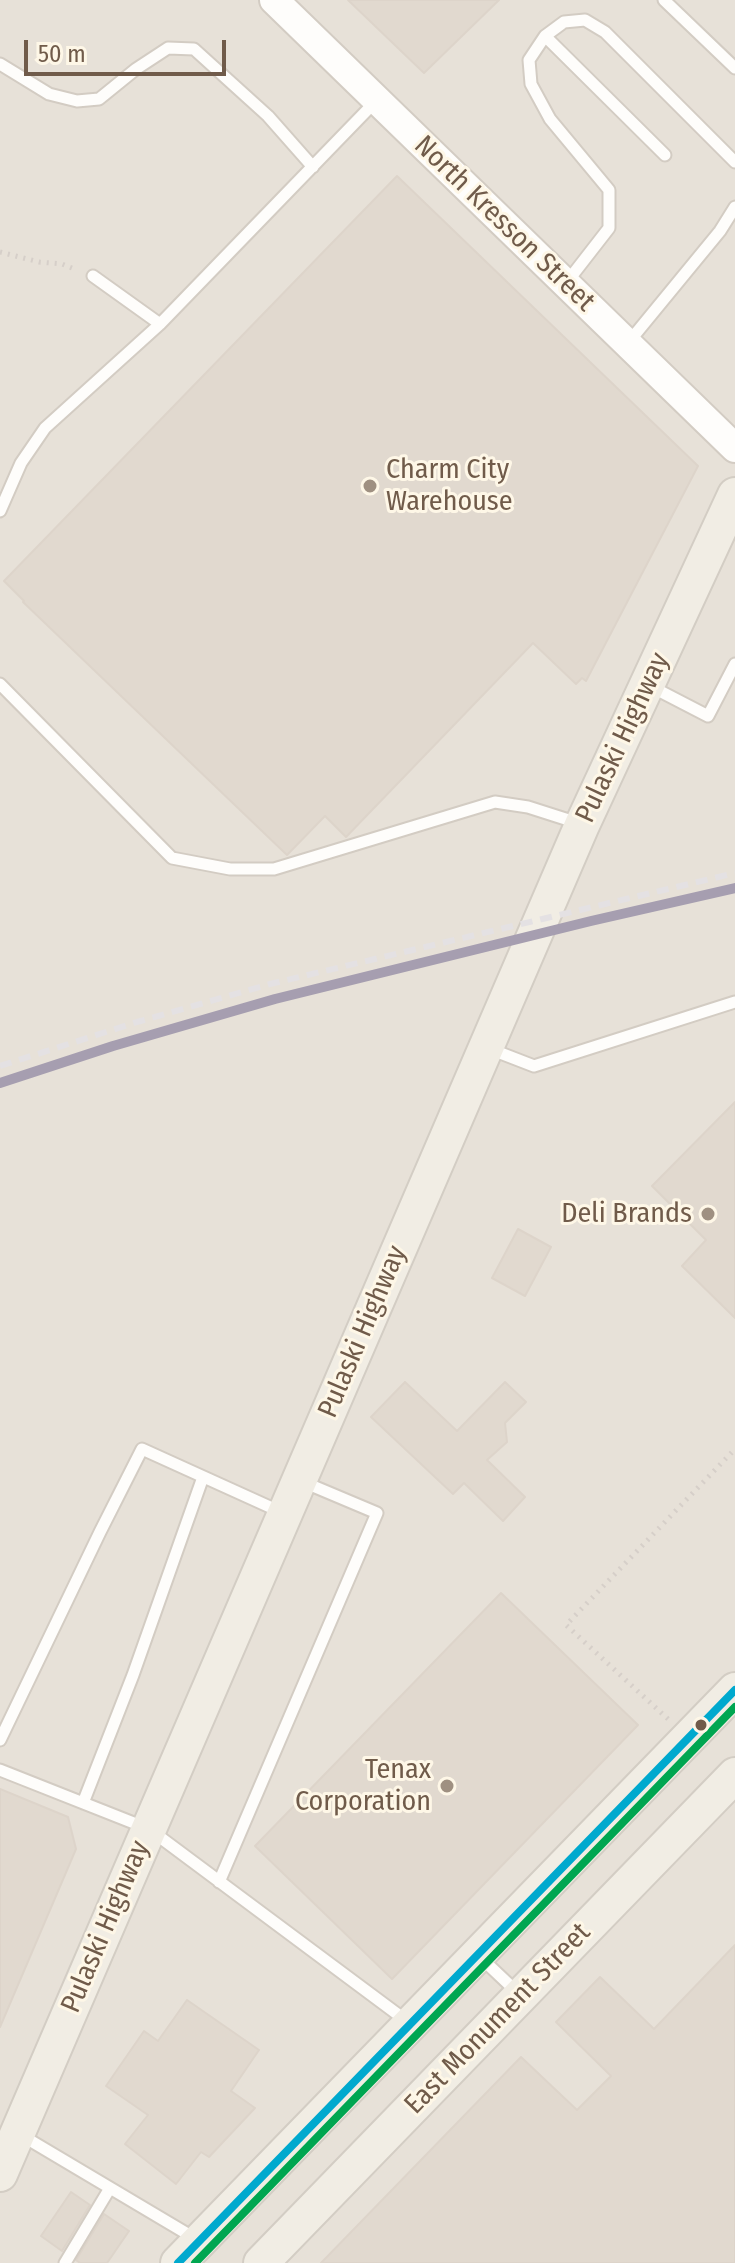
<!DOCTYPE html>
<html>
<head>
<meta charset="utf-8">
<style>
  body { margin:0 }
  #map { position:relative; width:735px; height:2263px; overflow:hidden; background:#f5f1e7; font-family:"Fira Sans Condensed",sans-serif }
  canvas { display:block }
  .scale { position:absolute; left:24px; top:40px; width:202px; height:36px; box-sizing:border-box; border:4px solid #705b4a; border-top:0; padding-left:10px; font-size:24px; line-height:28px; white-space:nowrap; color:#705b4a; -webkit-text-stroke:6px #fef7e7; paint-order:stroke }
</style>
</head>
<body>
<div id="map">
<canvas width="735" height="2263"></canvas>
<div class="scale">50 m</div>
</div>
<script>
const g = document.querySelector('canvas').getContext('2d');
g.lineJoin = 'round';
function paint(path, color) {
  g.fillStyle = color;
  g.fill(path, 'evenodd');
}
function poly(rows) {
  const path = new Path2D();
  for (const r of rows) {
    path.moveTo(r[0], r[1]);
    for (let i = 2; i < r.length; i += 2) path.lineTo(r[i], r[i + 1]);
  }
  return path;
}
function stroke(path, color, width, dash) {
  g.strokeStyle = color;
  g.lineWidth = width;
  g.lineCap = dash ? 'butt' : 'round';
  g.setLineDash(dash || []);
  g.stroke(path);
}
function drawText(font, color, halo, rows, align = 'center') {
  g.font = font + ' "Fira Sans Condensed",sans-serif';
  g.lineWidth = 6;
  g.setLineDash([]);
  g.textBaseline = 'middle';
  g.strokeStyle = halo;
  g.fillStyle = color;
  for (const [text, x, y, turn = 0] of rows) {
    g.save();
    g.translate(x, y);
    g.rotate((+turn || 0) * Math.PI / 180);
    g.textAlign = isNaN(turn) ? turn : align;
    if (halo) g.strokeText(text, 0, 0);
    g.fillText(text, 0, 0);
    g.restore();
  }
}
paint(poly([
  [0,0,735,0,735,2263,0,2263]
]), '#e7e1d8');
const building = poly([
  [348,0,499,0,424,73,348,0],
  [397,176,698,466,586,681,582,678,576,684,533,643,346,837,325,816,287,855,23,602,24,601,4,581,397,176],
  [735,1102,735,1318,682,1266,706,1240,652,1186,735,1102],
  [518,1229,551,1247,525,1296,492,1278,518,1229],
  [405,1382,457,1431,505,1382,526,1402,505,1423,507,1442,487,1460,525,1497,503,1521,464,1483,453,1494,371,1417,405,1382],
  [501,1593,638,1725,392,1979,255,1846,501,1593],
  [0,1789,68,1817,76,1849,0,2027,0,1789],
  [735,1945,735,2263,321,2263,521,2057,577,2110,611,2076,556,2022,600,1977,654,2029,735,1945],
  [187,2000,259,2050,231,2091,255,2108,209,2157,201,2152,176,2184,125,2144,148,2115,106,2086,144,2031,158,2041,187,2000],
  [71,2192,90,2205,62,2251,41,2236,71,2192],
  [104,2214,129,2231,107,2263,80,2263,76,2260,104,2214]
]);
paint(building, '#e1d9cf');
stroke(building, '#ddd4ca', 2);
const service = poly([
  [664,0,735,68],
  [545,36,665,155],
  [0,64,49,94,77,101,99,99,136,69,168,48,194,49,268,116,313,167],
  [93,276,160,324],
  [567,282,609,228,609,190,550,119,531,84,529,60,545,36,564,22,585,20,605,32,735,162],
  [628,343,720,231,735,207],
  [0,511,21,463,45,428,160,324,375,102],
  [0,684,172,858,230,869,274,869,495,802,528,807,578,823],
  [650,686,708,716,735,664],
  [490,1049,534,1066,735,1002],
  [0,1740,100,1532,142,1449,281,1512],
  [0,1770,149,1829,408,2022],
  [83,1803,133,1675,203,1477],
  [219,1882,377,1513,301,1481],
  [480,1957,517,1992],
  [21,2135,196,2239],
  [65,2263,110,2188]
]);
const tertiary = poly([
  [274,0,735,448]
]);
const primary = poly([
  [0,2174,582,825,735,495],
  [178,2263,735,1690],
  [261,2263,735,1775]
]);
stroke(service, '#d3ccc3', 15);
stroke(tertiary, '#d3ccc3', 32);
stroke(primary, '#d3cdc4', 38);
stroke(poly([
  [0,252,39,262,62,264,77,270],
  [668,1719,566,1625,735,1449]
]), '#d6cfc9', 5, [2, 6]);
stroke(service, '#fefdfb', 11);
stroke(tertiary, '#fefdfb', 28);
stroke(primary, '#f1ede4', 34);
stroke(poly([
  [0,1066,137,1022,270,984,735,873]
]), '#e4e1e3', 6, [12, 8]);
stroke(poly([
  [178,2263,735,1690]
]), '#00a9ce', 8);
stroke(poly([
  [195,2263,735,1707]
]), '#00a651', 8);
stroke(poly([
  [0,1083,113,1046,275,999,591,921,735,888]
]), '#a69eb0', 10);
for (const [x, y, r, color] of [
  [370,486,8,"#9f9081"],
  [708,1214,8,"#9f9081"],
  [701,1725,7,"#705b4a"],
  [447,1786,8,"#9f9081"]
]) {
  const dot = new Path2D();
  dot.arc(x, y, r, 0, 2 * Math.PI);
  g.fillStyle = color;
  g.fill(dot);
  stroke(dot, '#fef7e7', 3);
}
drawText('28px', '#705b4a', '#fef7e7', [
  ["North Kresson Street",504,224,44],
  ["Pulaski Highway",623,738,-65],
  ["Pulaski Highway",363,1332,-67],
  ["Pulaski Highway",106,1927,-67],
  ["East Monument Street",498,2019,-46]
]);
drawText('28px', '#705b4a', '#fef7e7', [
  ["Charm City",386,470,"left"],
  ["Warehouse",386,502,"left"],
  ["Deli Brands",692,1214],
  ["Tenax",431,1770],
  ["Corporation",431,1802]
], 'right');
</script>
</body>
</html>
